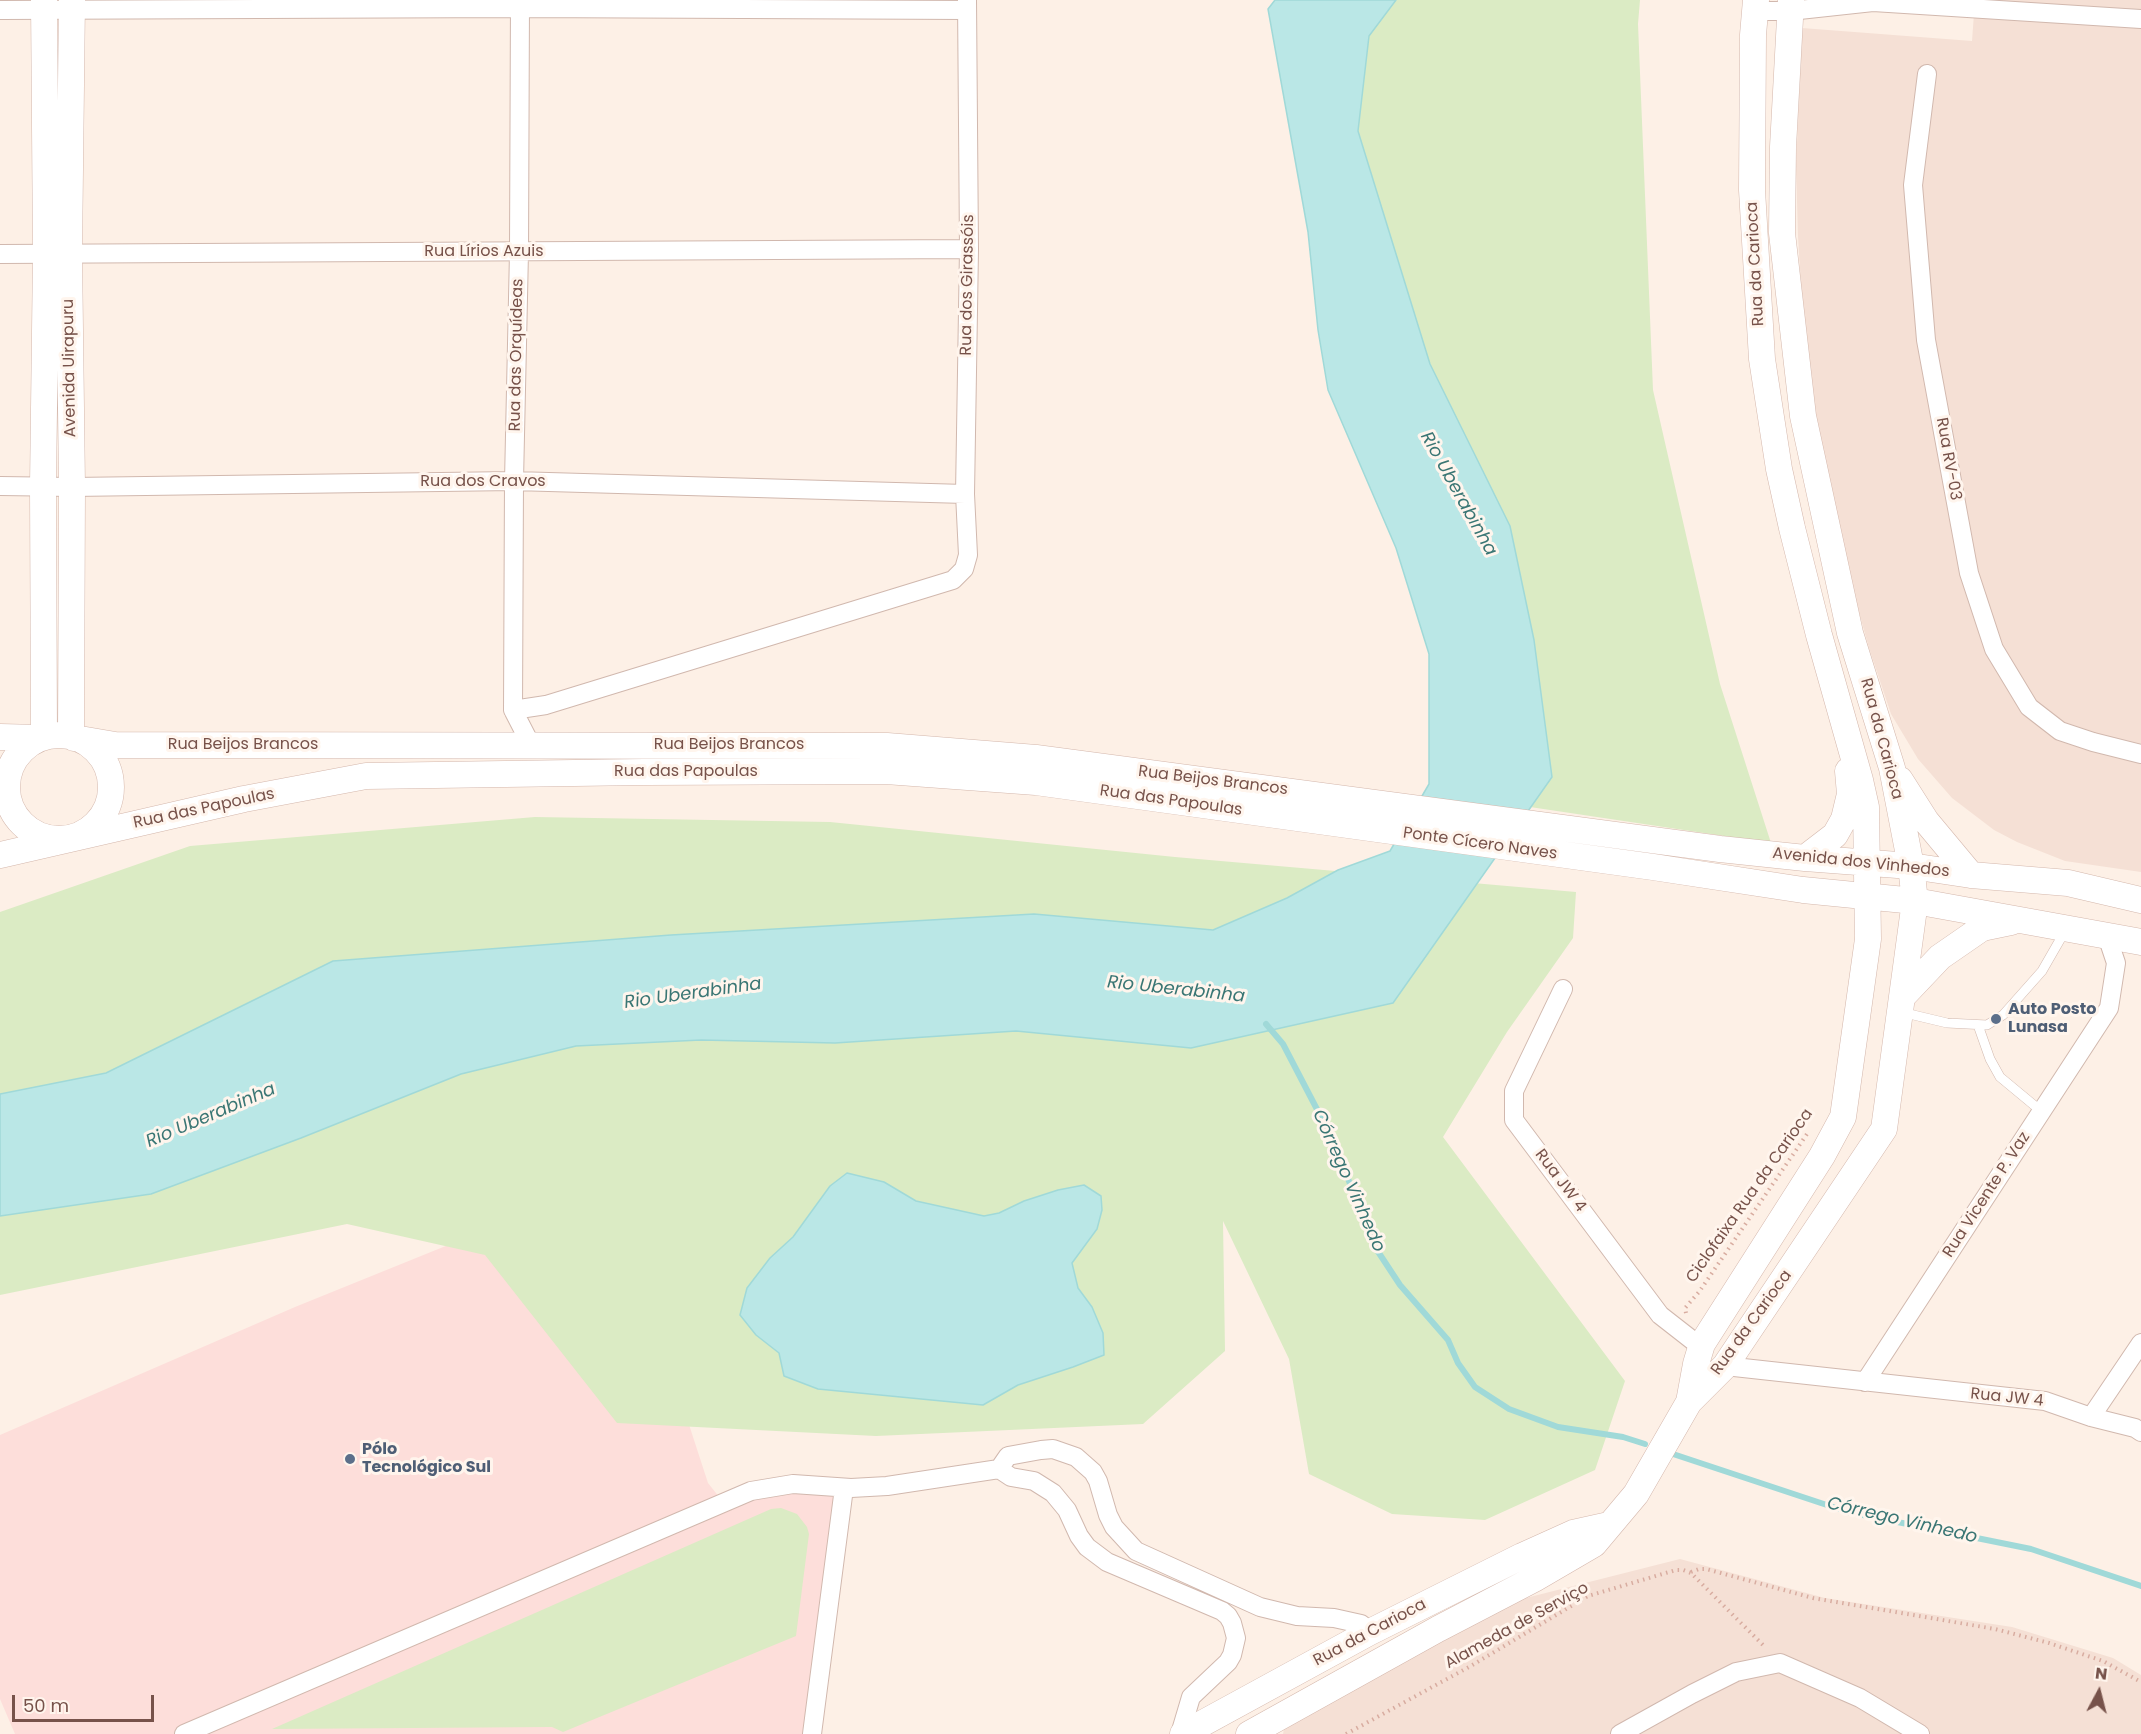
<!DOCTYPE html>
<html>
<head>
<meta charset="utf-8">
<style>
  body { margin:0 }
  #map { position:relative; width:2141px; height:1734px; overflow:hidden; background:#fdf0e6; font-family:Poppins,sans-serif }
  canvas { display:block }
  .north { position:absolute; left:2069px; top:1662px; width:60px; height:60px; -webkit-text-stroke:4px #fff5ed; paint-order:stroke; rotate:7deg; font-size:16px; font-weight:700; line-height:24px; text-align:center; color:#77524a }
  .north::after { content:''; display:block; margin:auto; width:21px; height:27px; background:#77524a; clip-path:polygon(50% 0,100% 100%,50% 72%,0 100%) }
  .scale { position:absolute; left:12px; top:1695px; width:142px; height:27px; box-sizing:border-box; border:3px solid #77524a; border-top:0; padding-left:8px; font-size:18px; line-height:21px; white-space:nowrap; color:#77524a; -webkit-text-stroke:4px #fff5ed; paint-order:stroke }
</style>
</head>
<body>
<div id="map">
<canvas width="2141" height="1734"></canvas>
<div class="north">N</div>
<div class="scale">50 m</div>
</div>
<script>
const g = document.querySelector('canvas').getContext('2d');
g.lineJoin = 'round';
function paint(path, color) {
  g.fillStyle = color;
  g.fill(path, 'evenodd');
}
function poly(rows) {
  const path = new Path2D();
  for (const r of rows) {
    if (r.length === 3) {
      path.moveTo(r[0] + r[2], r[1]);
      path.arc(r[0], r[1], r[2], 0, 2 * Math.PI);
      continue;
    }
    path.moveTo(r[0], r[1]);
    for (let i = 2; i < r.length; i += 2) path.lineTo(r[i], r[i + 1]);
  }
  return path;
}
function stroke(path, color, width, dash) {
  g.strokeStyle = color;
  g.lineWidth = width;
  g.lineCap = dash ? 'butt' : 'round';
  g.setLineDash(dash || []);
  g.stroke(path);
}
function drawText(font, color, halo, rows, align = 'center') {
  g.font = font + ' Poppins,sans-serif';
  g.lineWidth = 6;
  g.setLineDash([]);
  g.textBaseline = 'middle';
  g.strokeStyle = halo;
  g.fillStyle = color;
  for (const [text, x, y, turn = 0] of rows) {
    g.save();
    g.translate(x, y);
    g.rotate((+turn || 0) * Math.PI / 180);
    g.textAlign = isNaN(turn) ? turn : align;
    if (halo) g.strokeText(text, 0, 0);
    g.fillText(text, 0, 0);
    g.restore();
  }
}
paint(poly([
  [1975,0,2141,0,2141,872,2065,861,2017,842,1994,830,1952,798,1918,759,1891,714,1869,648,1850,580,1820,444,1810,375,1802,305,1798,236,1796,166,1802,28,1972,41],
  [1680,1559,1825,1598,2012,1627,2113,1658,2141,1675,2141,1734,1283,1734,1284,1729,1514,1601]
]), '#f5e0d5');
paint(poly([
  [542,1207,681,1400,708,1483,724,1503,751,1491,844,1488,812,1734,15,1734,0,1699,0,1435,295,1307]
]), '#fddeda');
paint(poly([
  [1396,0,1640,0,1638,24,1653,390,1720,684,1771,843,1530,807,1552,777,1510,526,1430,364,1357,131,1369,36],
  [535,817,830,822,1175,857,1576,892,1573,938,1507,1032,1443,1137,1625,1381,1595,1470,1485,1520,1392,1514,1309,1474,1289,1359,1223,1221,1225,1351,1143,1424,876,1436,617,1423,485,1255,347,1224,0,1295,0,912,190,846],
  [781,1508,797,1514,807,1527,809,1534,796,1636,563,1732,552,1727,272,1729,771,1509]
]), '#dbebc4');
const water = poly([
  [1275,0,1396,0,1369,36,1358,131,1430,364,1510,526,1534,640,1552,777,1393,1003,1191,1048,1016,1031,835,1043,701,1040,576,1046,461,1074,301,1138,151,1194,0,1216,0,1094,106,1073,333,961,671,935,1034,914,1213,930,1287,898,1338,870,1390,851,1429,784,1429,654,1396,548,1328,390,1318,330,1308,232,1268,9,1275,0],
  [847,1173,884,1182,916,1201,984,1216,999,1213,1024,1201,1058,1190,1084,1185,1101,1196,1102,1210,1097,1229,1072,1263,1078,1288,1092,1307,1103,1333,1104,1355,1073,1367,1018,1385,983,1405,818,1389,784,1376,779,1353,756,1335,740,1315,747,1288,770,1258,793,1237,830,1186,847,1173]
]);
paint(water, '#bae7e6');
stroke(water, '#a0d9d8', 1.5);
stroke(poly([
  [1266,1024,1283,1044,1334,1142,1373,1244,1400,1285,1448,1340,1458,1363,1475,1387,1509,1409,1558,1427,1623,1437,1645,1444],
  [1667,1452,1848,1512,2031,1549,2141,1586]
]), '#a0d9d8', 6);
const lane = poly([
  [1901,1012,1947,1023,1987,1025,2003,1015,2042,971,2061,938,2068,931],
  [1978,1025,1990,1059,2000,1077,2041,1111]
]);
const street = poly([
  [520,0,519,252,514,481,513,710,531,745],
  [0,10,520,8,967,10],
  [1755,11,1790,11,1873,2,2141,19],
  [1927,74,1913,185,1926,340,1969,573,1994,649,2029,707,2060,731,2093,742,2141,754],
  [0,254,969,249],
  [0,486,72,487,514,481,965,494],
  [513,710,546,705,953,580,964,569,968,555,965,494,969,249,967,0],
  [1563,989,1514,1091,1514,1120,1660,1315,1692,1340,1702,1344],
  [1725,1366,2045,1401,2091,1417,2135,1428,2141,1432],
  [1865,1382,2109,1008,2116,963,2107,936],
  [2091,1417,2141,1343],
  [999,1469,1008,1456,1041,1450,1053,1449,1076,1457,1093,1472,1098,1481,1108,1515,1114,1527,1136,1551,1260,1607,1297,1616,1334,1618,1361,1624,1370,1632],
  [184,1734,751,1491,793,1484,851,1488,887,1486,999,1469,1011,1477,1034,1481,1053,1493,1067,1510,1079,1536,1087,1547,1107,1562,1222,1611,1228,1616,1232,1623,1236,1638,1232,1655,1228,1662,1191,1697,1180,1734],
  [812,1734,844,1488],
  [1620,1734,1692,1694,1736,1672,1780,1663,1860,1698,1920,1734]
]);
const secondary = poly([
  [44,0,46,254,43,486,44,736],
  [59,787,52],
  [71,736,72,487,69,253,72,0],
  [0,737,40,738],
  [74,738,115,745,887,746,1036,758,1720,849,1805,858,1911,866,1971,875,2068,883,2141,900],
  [1900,780,1926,821,1971,875],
  [0,855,244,799,366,776,644,772,886,771,1036,782,1653,867,1803,890,1915,901,2141,942],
  [1805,858,1835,835,1844,819,1850,794,1848,771],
  [1903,996,1940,957,1982,928,2011,922],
  [1689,1402,1696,1364,1702,1344,1822,1156,1843,1117,1868,939,1866,807,1860,780,1819,635,1792,528,1779,469,1762,359,1752,190,1753,35,1756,0],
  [1183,1734,1370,1632,1522,1556,1573,1533,1609,1525],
  [1249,1734,1438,1629,1534,1579,1594,1544,1636,1494,1689,1402,1725,1366,1884,1129,1915,901,1911,866,1892,768,1850,633,1803,416,1782,233,1783,147,1791,0]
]);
stroke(lane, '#d1b8ae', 10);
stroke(street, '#d1b8ae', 20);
stroke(secondary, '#d4b7ac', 27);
stroke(poly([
  [1686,1313,1685,1308,1699,1292,1807,1134],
  [1691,1572,1699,1569,1706,1569,1813,1598,1995,1629,2049,1643,2103,1661,2141,1682],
  [1346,1734,1469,1667,1588,1596,1676,1570,1683,1570,1691,1573,1765,1647]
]), '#d8aca0', 4, [1.5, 4.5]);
stroke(lane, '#fff', 9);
stroke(street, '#fff', 18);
stroke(secondary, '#fff', 26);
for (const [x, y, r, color] of [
  [1996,1019,6,"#5c6f8a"],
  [350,1459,6,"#5c6f8a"]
]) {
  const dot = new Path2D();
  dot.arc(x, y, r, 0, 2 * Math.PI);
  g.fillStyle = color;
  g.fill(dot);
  stroke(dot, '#fff5ed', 2);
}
drawText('16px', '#77524a', '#fff5ed', [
  ["Rua Lírios Azuis",484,252],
  ["Rua da Carioca",1756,264,-93],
  ["Rua dos Girassóis",968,285,-89],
  ["Rua das Orquídeas",517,355,-89],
  ["Avenida Uirapuru",70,368,-91],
  ["Rua RV-03",1948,459,80],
  ["Rua dos Cravos",483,482],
  ["Rua da Carioca",1881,739,75],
  ["Rua Beijos Brancos",243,745],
  ["Rua Beijos Brancos",729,745],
  ["Rua das Papoulas",686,772],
  ["Rua Beijos Brancos",1213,781,7],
  ["Rua das Papoulas",1171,801,8],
  ["Rua das Papoulas",204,809,-12],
  ["Ponte Cícero Naves",1480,844,8],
  ["Avenida dos Vinhedos",1861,863,6],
  ["Rua JW 4",1560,1181,53],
  ["Rua Vicente P. Vaz",1987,1195,-57],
  ["Ciclofaixa Rua da Carioca",1750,1196,-55],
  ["Rua da Carioca",1752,1323,-54],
  ["Rua JW 4",2007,1398,6],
  ["Alameda de Serviço",1517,1626,-29],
  ["Rua da Carioca",1370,1633,-28]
]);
drawText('bold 16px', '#4e5e75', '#fff5ed', [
  ["Auto Posto",2008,1010],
  ["Lunasa",2008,1028],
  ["Pólo",362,1450],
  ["Tecnológico Sul",362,1468]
], 'left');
drawText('italic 18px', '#3a7674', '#fff5ed', [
  ["Rio Uberabinha",1458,494,61],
  ["Rio Uberabinha",1176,990,6],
  ["Rio Uberabinha",693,994,-8],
  ["Rio Uberabinha",211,1116,-23],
  ["Córrego Vinhedo",1348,1181,66],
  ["Córrego Vinhedo",1902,1521,13]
]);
</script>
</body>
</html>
